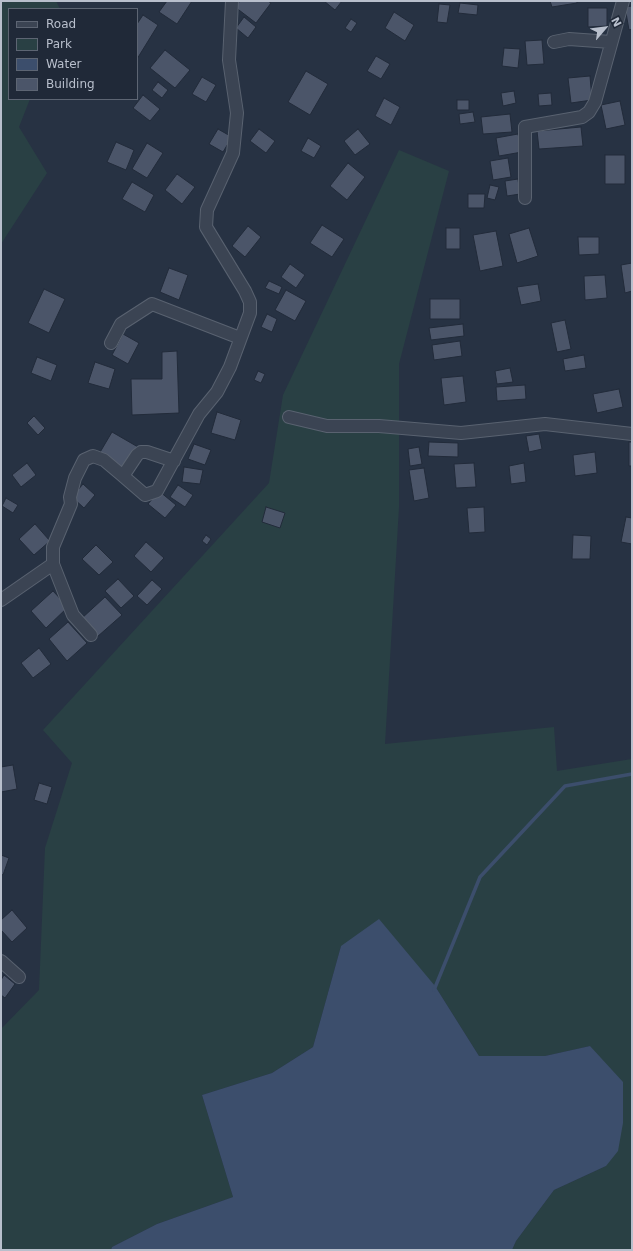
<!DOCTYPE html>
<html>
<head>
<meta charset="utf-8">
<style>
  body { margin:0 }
  #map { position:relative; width:633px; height:1251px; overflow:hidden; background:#273243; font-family:"DejaVu Sans",sans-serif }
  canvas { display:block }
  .frame { position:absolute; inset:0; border:2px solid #b8bfcc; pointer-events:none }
  .legend { position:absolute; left:8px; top:8px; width:130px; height:92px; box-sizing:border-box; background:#202938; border:1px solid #5d6573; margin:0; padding:5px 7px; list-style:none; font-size:12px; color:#b8bfcc }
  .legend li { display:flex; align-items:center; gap:8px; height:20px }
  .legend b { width:20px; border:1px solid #5d6573 }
  .north { position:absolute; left:585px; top:8px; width:40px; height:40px; -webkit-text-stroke:3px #202938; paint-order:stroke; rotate:62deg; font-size:11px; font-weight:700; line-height:16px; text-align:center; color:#b8bfcc }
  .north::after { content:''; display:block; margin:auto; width:14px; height:18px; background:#b8bfcc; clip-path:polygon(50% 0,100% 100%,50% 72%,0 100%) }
</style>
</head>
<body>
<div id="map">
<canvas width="633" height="1251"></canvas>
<div class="frame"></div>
<ul class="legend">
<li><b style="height:5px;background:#3b4453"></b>Road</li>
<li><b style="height:11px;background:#294044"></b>Park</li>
<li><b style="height:11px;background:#3c4e6c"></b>Water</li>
<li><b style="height:11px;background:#4b5569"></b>Building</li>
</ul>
<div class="north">N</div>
</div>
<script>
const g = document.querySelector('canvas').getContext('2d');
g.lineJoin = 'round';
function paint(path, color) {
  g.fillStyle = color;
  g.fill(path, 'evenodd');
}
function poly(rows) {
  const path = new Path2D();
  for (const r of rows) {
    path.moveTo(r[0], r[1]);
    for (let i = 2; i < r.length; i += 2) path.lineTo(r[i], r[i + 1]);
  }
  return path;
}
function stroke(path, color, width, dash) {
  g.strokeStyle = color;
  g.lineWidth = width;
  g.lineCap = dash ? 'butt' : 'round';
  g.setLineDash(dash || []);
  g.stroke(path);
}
paint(poly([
  [1,1,56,1,60,9,9,9,9,99,30,99,19,127,47,173,1,244],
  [399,150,449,171,399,364,399,507,385,744,554,727,557,771,632,759,632,1250,512,1250,516,1241,554,1190,606,1166,590,1046,545,1056,479,1056,435,986,341,946,313,1047,272,1073,202,1095,233,1197,157,1224,112,1247,111,1250,1,1250,1,1029,39,990,45,848,72,763,43,730,269,483,283,395]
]), '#294044');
paint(poly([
  [379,919,435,986,479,1056,545,1056,590,1046,623,1082,623,1123,618,1151,606,1166,554,1190,516,1241,512,1250,111,1250,112,1247,157,1224,233,1197,202,1095,272,1073,313,1047,341,946]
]), '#3c4e6c');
stroke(poly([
  [434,990,480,877,565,786,632,774]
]), '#3c4e6c', 3.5);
const building = poly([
  [167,1,192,1,177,24,159,12,167,1],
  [240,1,268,1,271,3,256,23,235,7,240,1],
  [324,1,342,1,335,10,324,1],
  [550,1,577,1,577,3,552,7,550,1],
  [460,3,478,5,477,15,458,13,460,3],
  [439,4,450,5,447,23,437,22,439,4],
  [632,6,632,29,629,30,625,7,632,6],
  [588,8,607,8,607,26,588,27,588,8],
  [394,12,414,25,405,41,385,28,394,12],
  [143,15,158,25,137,59,137,24,143,15],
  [244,17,256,27,248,38,236,28,244,17],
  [351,19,357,23,351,32,345,28,351,19],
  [542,40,544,64,527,65,525,41,542,40],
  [504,48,520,49,518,68,502,66,504,48],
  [165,50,190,70,175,88,150,68,165,50],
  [376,56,390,64,381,79,367,71,376,56],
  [306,71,328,84,310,115,288,102,306,71],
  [590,76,592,100,571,103,568,78,590,76],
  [202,77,216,85,206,102,192,94,202,77],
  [158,82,168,90,162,98,152,90,158,82],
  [514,91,516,103,503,106,501,93,514,91],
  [551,93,552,105,539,106,538,94,551,93],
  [143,95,160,109,150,121,133,108,143,95],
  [384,98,400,107,391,125,375,116,384,98],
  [457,100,469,100,469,110,457,110,457,100],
  [620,101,625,125,606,129,601,105,620,101],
  [473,112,475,122,460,124,459,114,473,112],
  [510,114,512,132,483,134,481,117,510,114],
  [581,127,583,146,539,149,537,131,581,127],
  [218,129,232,137,223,152,209,144,218,129],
  [259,129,275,141,266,153,250,141,259,129],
  [358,129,370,144,355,155,344,141,358,129],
  [518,134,522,152,499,156,496,138,518,134],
  [308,138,321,146,314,158,301,151,308,138],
  [116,142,134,150,126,170,107,162,116,142],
  [147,143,163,153,147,178,132,169,147,143],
  [605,155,625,155,625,184,605,184,605,155],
  [508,158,511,177,493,180,490,161,508,158],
  [348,163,365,177,347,200,330,186,348,163],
  [177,174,195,187,182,204,165,190,177,174],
  [518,179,520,194,507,196,505,181,518,179],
  [132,182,154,195,145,212,122,199,132,182],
  [490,185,499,187,495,200,487,198,490,185],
  [468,194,485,194,484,208,468,208,468,194],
  [322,225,344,239,332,257,310,243,322,225],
  [248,226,261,237,245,257,232,246,248,226],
  [446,228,460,228,460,249,446,249,446,228],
  [529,228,538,256,517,263,509,234,529,228],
  [496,231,503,266,480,271,473,235,496,231],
  [578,237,599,237,599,254,579,255,578,237],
  [632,263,632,291,625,293,621,265,632,263],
  [290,264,305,275,296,288,281,277,290,264],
  [169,268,188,275,179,300,160,292,169,268],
  [605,275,607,298,585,300,584,276,605,275],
  [269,281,282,287,279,294,265,288,269,281],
  [538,284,541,301,521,305,517,287,538,284],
  [44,289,65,299,49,333,28,323,44,289],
  [286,290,306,301,295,321,275,310,286,290],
  [430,299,460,299,460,319,430,319,430,299],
  [267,314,277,319,272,332,261,327,267,314],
  [565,320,571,349,557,352,551,323,565,320],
  [463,324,464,336,431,340,429,328,463,324],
  [123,334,139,343,128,364,112,355,123,334],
  [460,341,462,356,434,360,432,345,460,341],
  [177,351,179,413,132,415,131,379,162,379,162,352,177,351],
  [584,355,586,368,565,371,563,359,584,355],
  [37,357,57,365,51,381,31,373,37,357],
  [95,362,115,369,109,389,88,383,95,362],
  [510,368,513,382,497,384,495,371,510,368],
  [258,371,265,374,261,383,254,380,258,371],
  [463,376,466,402,444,405,441,378,463,376],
  [525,385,526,399,497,401,496,387,525,385],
  [619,389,623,407,597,413,593,394,619,389],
  [217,412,241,420,235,440,211,433,217,412],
  [34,416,45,428,38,435,27,423,34,416],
  [112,432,138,447,125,469,99,454,112,432],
  [539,434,542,449,529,452,526,436,539,434],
  [429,442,458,443,458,457,428,456,429,442],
  [629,442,632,442,632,466,629,466,629,442],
  [194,444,211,450,205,465,188,459,194,444],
  [419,447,422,464,410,466,408,449,419,447],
  [595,452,597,473,575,476,573,455,595,452],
  [27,463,36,475,21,487,12,475,27,463],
  [474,463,476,487,456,488,454,464,474,463],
  [524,463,526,482,511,484,509,466,524,463],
  [184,467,203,470,200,484,182,482,184,467],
  [424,468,429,498,414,501,409,470,424,468],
  [83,484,95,495,84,508,72,497,83,484],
  [178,485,193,495,185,507,170,497,178,485],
  [159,491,176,505,165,518,148,504,159,491],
  [6,498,18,505,13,513,2,506,6,498],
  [266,507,285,513,280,528,262,522,266,507],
  [484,507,485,532,469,533,467,508,484,507],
  [626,517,632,518,632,544,621,542,626,517],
  [35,524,50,541,34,555,19,539,35,524],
  [206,535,211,539,207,545,202,541,206,535],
  [573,535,591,536,590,559,572,559,573,535],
  [146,542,164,558,151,572,134,556,146,542],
  [96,545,113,562,99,575,82,559,96,545],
  [118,579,134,596,121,608,105,591,118,579],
  [152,580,162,589,147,605,137,596,152,580],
  [53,591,68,607,46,628,31,611,53,591],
  [105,597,122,615,97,637,81,619,105,597],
  [68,622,87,643,67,661,49,639,68,622],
  [39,648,51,664,33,678,21,663,39,648],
  [13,765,17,789,1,792,1,767,13,765],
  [39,783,52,787,47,804,34,800,39,783],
  [1,855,9,858,3,875,1,874,1,855],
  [12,910,27,928,12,942,1,930,1,920,12,910],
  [4,975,15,984,5,998,1,995,1,980,4,975]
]);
paint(building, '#4b5569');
stroke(building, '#222b3a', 1);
const minor = poly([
  [554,42,569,39,611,42],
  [525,198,525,127,582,117,589,112,595,102,623,1],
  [111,343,121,324,152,304,240,338],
  [289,417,327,426,379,426,461,433,545,424,632,434],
  [123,476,145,495,157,491,199,414,217,392,230,367,250,313,250,302,245,291,206,227,207,210,233,153,237,113,229,60,232,1],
  [1,600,53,564],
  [91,635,73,615,53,564,53,547,71,504,70,497,75,478,84,460,93,456,104,460,123,476,137,455,141,452,147,452,174,461],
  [1,961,19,977]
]);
stroke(minor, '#596270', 14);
stroke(minor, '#3b4453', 12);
</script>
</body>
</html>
